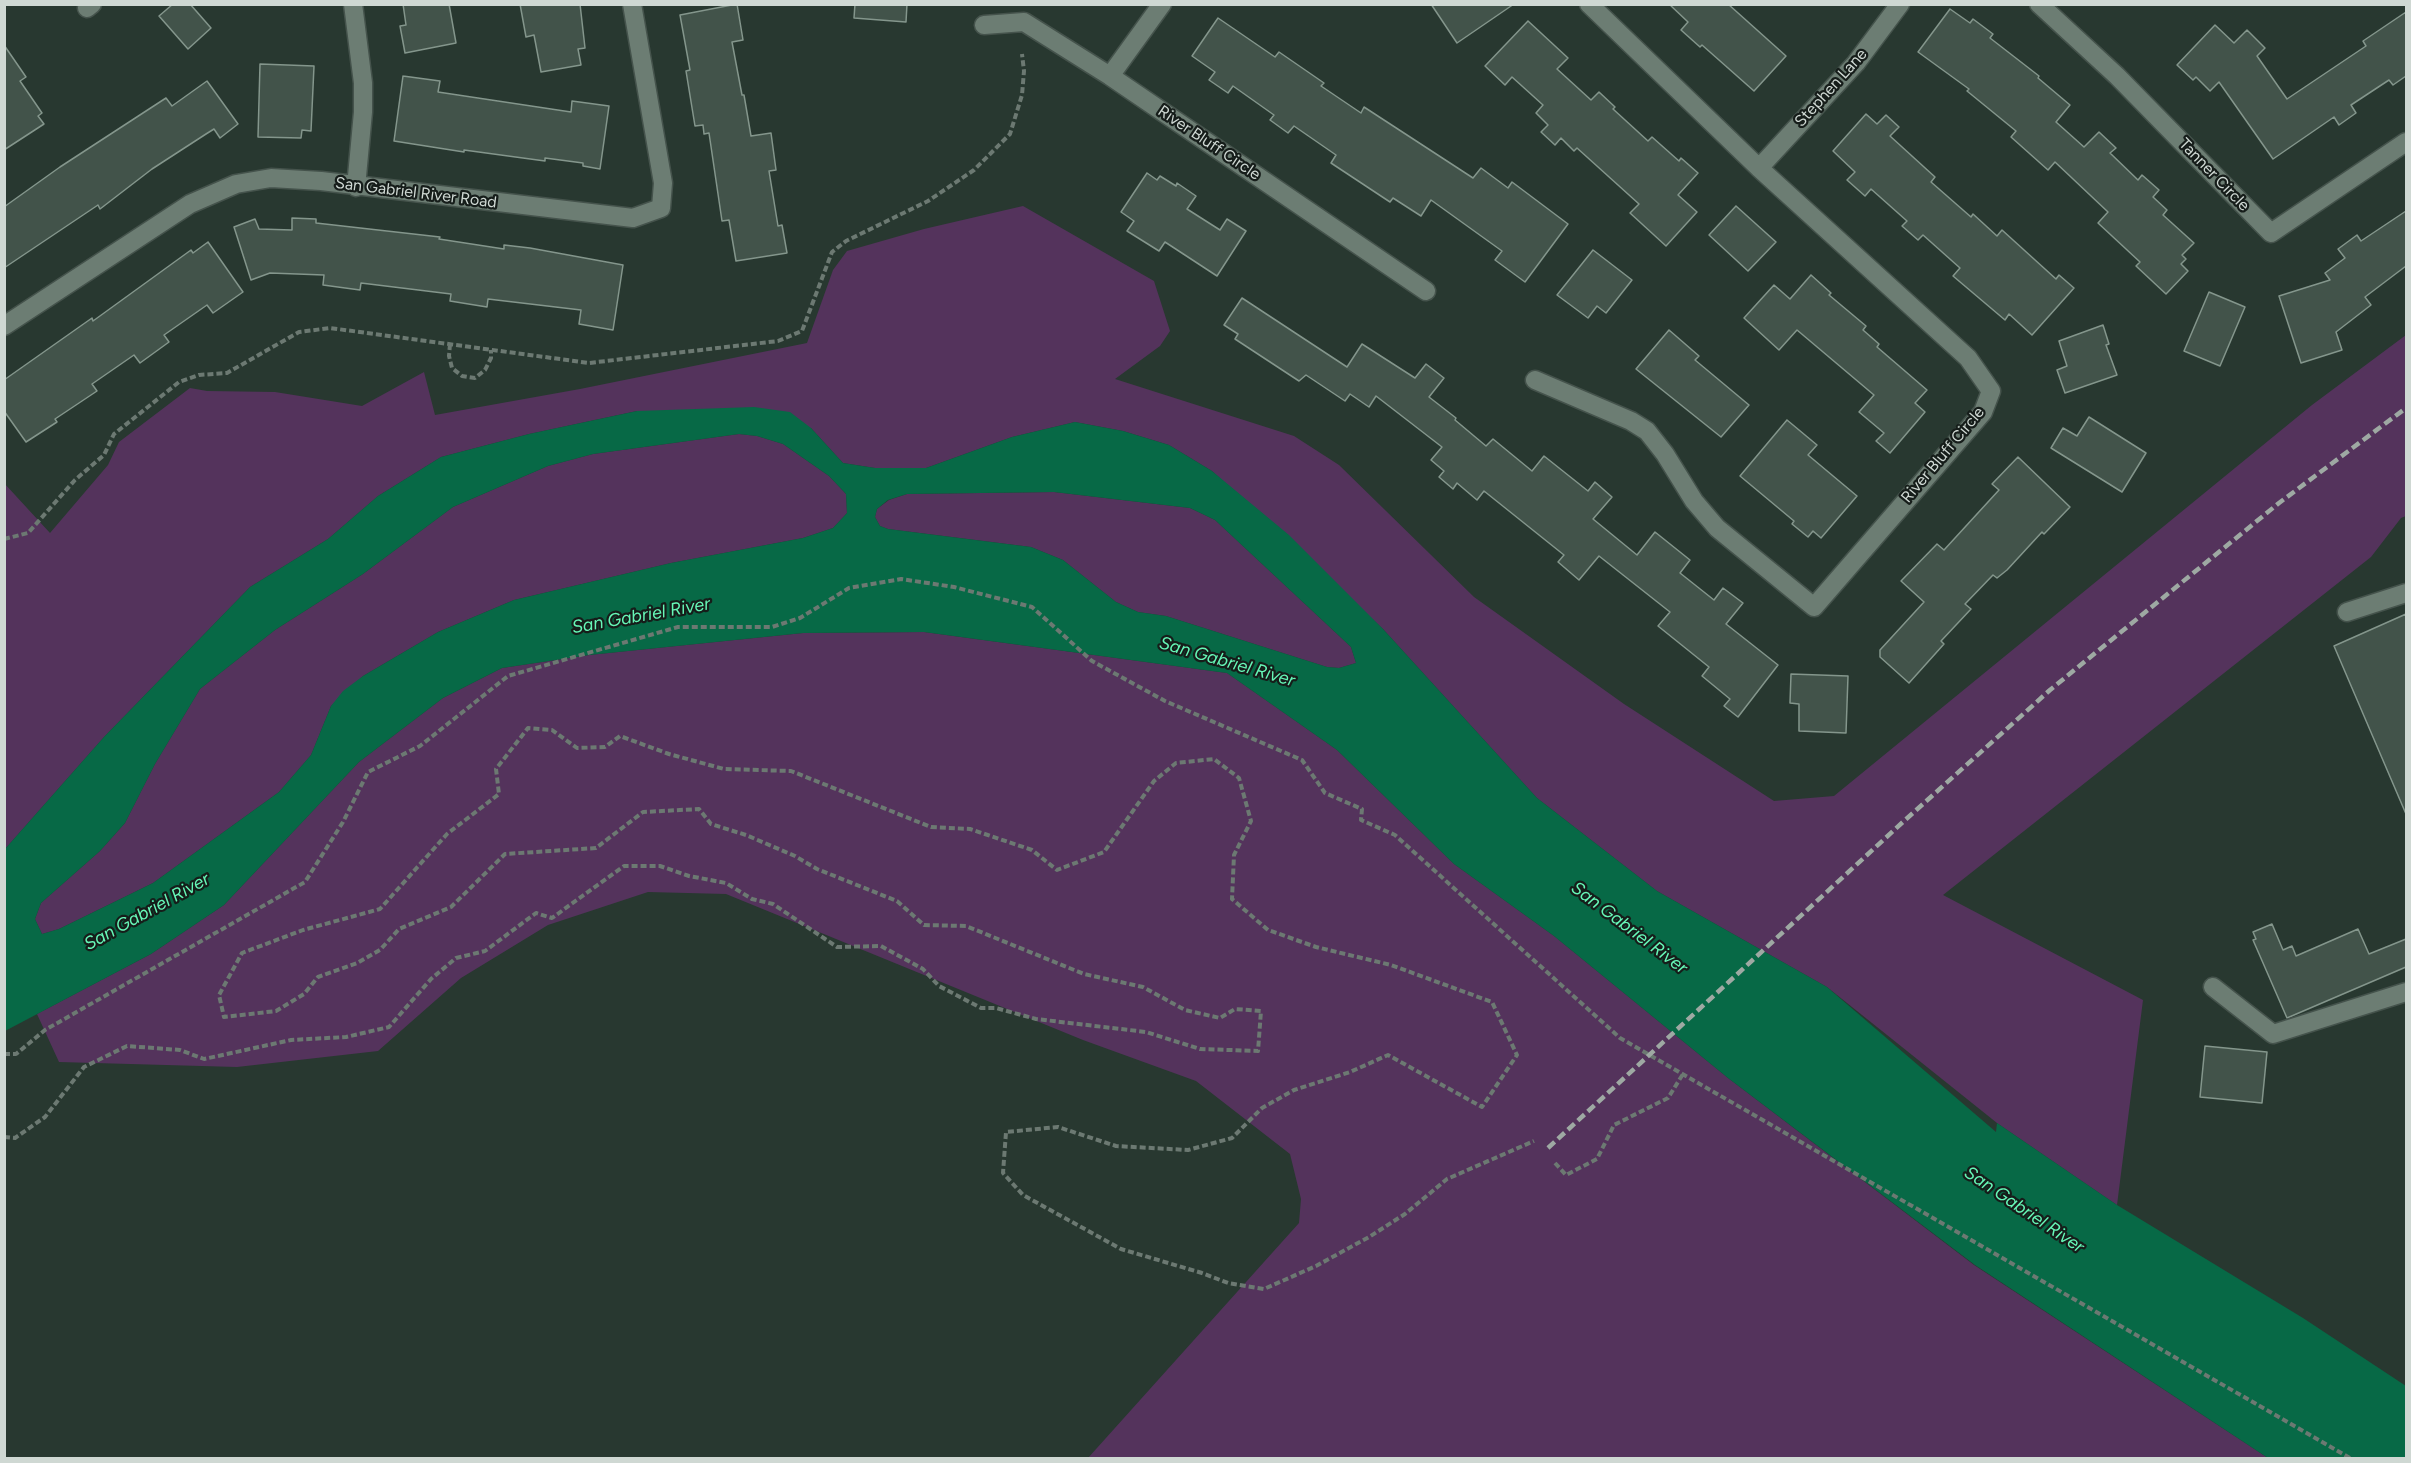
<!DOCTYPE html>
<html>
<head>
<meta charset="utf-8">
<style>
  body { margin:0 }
  #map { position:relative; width:2411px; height:1463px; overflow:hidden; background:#283830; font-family:Figtree,sans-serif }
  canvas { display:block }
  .frame { position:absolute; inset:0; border:6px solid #cfd8d3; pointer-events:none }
</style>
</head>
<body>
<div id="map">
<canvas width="2411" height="1463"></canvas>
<div class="frame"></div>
</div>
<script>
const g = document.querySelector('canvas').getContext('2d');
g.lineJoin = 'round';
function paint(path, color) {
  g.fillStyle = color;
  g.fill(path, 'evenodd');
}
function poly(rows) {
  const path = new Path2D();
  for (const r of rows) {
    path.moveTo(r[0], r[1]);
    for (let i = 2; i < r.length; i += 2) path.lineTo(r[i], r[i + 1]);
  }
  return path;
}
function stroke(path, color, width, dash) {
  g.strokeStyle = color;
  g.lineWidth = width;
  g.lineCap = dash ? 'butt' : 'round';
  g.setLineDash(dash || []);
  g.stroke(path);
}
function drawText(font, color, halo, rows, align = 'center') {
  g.font = font + ' Figtree,sans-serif';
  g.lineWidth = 4.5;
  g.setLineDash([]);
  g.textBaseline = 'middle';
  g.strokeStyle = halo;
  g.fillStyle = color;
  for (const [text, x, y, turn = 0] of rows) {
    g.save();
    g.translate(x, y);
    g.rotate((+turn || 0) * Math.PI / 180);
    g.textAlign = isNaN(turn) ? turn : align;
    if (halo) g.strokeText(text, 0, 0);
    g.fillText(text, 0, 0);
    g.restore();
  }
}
paint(poly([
  [1023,206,1154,281,1170,331,1160,346,1115,379,1294,436,1339,465,1474,597,1624,704,1774,801,1834,796,2312,405,2406,335,2406,516,2401,518,2371,557,1943,895,2143,1000,2117,1205,1997,1123,1827,987,1657,891,1537,798,1383,629,1212,471,1169,445,1123,431,1075,422,1012,437,926,468,875,468,843,463,811,428,637,411,529,434,441,457,378,496,328,539,250,587,104,737,5,849,4,483,50,533,108,465,119,442,190,388,207,391,275,392,362,406,424,372,435,415,580,389,807,343,833,270,847,251,924,229],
  [739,434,757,436,783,444,829,476,846,494,847,513,833,528,803,538,671,563,514,600,438,632,363,676,331,706,311,755,279,792,153,883,59,929,42,934,35,919,41,903,100,851,125,823,155,764,200,689,275,630,363,574,453,507,548,466,593,454],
  [1054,492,1190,508,1215,520,1351,647,1356,663,1339,668,1327,667,1166,616,1138,612,1116,602,1063,560,1031,547,888,529,880,526,875,517,877,509,889,500,907,494],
  [924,632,1227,673,1337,750,1454,864,1554,936,1728,1078,1974,1265,2268,1458,1088,1458,1299,1223,1301,1199,1290,1154,1196,1081,1083,1040,726,894,648,892,548,925,461,978,378,1051,237,1067,59,1062,37,1014,151,954,224,905,359,762,443,698,502,668,589,655,803,633]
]), '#54335c');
paint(poly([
  [754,407,790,412,811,428,843,463,875,468,926,468,1012,437,1075,422,1123,431,1169,445,1212,471,1289,535,1383,629,1537,798,1657,891,1827,987,1996,1132,1997,1123,2117,1205,2303,1318,2406,1386,2406,1458,2268,1458,1975,1265,1728,1078,1554,936,1454,864,1337,750,1227,673,924,632,803,633,589,655,502,668,443,698,359,762,224,905,151,954,5,1031,5,849,104,737,250,587,328,539,378,496,441,457,529,434,637,411],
  [739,434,757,436,783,444,829,476,846,494,847,513,833,528,803,538,671,563,514,600,438,632,363,676,343,691,331,706,311,755,279,792,153,883,59,929,42,934,35,919,41,903,100,851,125,823,155,764,200,689,275,630,363,574,453,507,548,466,593,454],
  [1054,492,1190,508,1215,520,1351,647,1356,663,1339,668,1327,667,1166,616,1138,612,1116,602,1063,560,1031,547,888,529,880,526,875,517,877,509,888,500,907,494]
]), '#076946');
const building = poly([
  [173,4,190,4,211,28,188,49,159,16,173,4],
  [403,4,449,4,456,43,405,53,400,26,406,25,403,4],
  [520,4,580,4,585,48,578,49,581,65,541,72,534,35,526,37,520,4],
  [737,4,743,40,732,42,742,95,744,95,751,136,771,133,776,170,769,171,778,226,782,225,787,253,736,261,729,220,722,221,709,133,704,134,703,125,695,126,686,71,690,70,680,15,737,4],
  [855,4,907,4,906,22,854,18,855,4],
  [1431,4,1514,4,1457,43,1431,4],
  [1669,4,1728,4,1786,56,1754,91,1702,45,1700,47,1681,30,1688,22,1669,4],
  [1950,9,1970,23,1973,19,1993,34,1990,38,2039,76,2038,78,2070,105,2056,122,2084,147,2099,132,2116,148,2110,153,2138,180,2142,175,2159,190,2153,197,2167,210,2163,215,2194,243,2182,255,2186,259,2181,264,2188,271,2166,294,2136,266,2140,262,2098,223,2108,212,2055,162,2048,170,2011,137,2016,131,1967,91,1969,89,1918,52,1950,9],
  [2406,12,2406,76,2393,85,2389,80,2351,105,2356,113,2339,125,2334,117,2273,159,2219,82,2210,91,2196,77,2193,80,2177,65,2215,25,2234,43,2247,30,2265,48,2257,56,2287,99,2366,46,2363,41,2406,12],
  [1218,18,1275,57,1279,52,1324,83,1321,86,1361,113,1364,107,1473,178,1481,168,1508,188,1512,182,1568,224,1525,282,1495,260,1502,251,1431,200,1421,216,1393,198,1390,202,1331,163,1336,155,1294,126,1288,133,1270,120,1274,115,1233,86,1228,93,1209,80,1215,72,1192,56,1218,18],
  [1528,21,1568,58,1557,69,1591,100,1599,92,1615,107,1613,109,1648,141,1652,137,1679,161,1681,158,1698,173,1678,195,1697,212,1666,246,1630,213,1639,204,1577,148,1574,151,1561,138,1555,145,1541,132,1548,125,1536,113,1543,105,1512,77,1505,85,1485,66,1528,21],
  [4,45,26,77,20,81,42,113,38,116,44,124,4,150,4,45],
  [260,64,314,66,311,131,302,130,301,138,258,137,260,64],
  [403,76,440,81,438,92,571,112,572,101,609,106,600,169,583,166,583,163,545,158,545,161,464,150,464,152,394,141,403,76],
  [207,81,238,124,220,138,214,129,206,134,152,169,100,209,98,205,4,268,4,207,60,167,166,98,172,106,207,81],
  [1866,114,1877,124,1886,115,1899,127,1890,136,1935,177,1931,182,1971,217,1973,214,1997,236,2002,230,2056,279,2059,275,2074,288,2032,335,2009,314,2005,320,1953,276,1960,268,1923,235,1918,240,1902,226,1907,221,1871,189,1865,196,1847,180,1855,172,1833,151,1866,114],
  [1147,173,1157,180,1160,176,1176,186,1177,183,1196,196,1187,209,1220,230,1227,219,1246,231,1217,276,1165,242,1159,251,1127,231,1134,221,1121,212,1147,173],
  [1736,206,1776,242,1748,271,1709,235,1736,206],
  [2406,211,2406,266,2365,297,2371,305,2336,332,2342,350,2301,363,2279,296,2330,280,2325,273,2345,258,2338,249,2357,235,2361,241,2406,211],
  [292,218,316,219,316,223,440,237,439,239,504,249,504,245,530,248,623,265,613,330,579,324,581,310,488,299,487,307,450,301,451,294,361,283,360,290,323,285,324,275,270,273,251,280,234,227,255,219,259,229,292,230,292,218],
  [208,242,243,292,213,313,207,305,164,335,169,342,140,363,134,355,92,384,97,391,55,419,57,422,26,442,4,411,4,380,92,318,93,321,191,250,193,253,208,242],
  [1593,250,1632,280,1606,313,1597,306,1588,318,1557,295,1593,250],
  [1811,275,1831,293,1829,295,1866,326,1863,330,1879,344,1877,347,1927,390,1915,403,1925,412,1890,453,1876,441,1884,433,1859,412,1874,395,1797,330,1779,350,1744,318,1774,285,1790,299,1811,275],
  [2209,292,2245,307,2220,366,2184,351,2209,292],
  [1242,298,1347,367,1362,344,1415,378,1426,364,1444,378,1429,397,1456,418,1455,420,1486,446,1493,439,1532,471,1544,456,1588,491,1595,482,1612,497,1593,519,1637,555,1655,532,1690,560,1680,573,1714,600,1723,588,1743,603,1726,624,1778,665,1738,717,1724,706,1730,699,1702,676,1709,667,1658,626,1670,612,1599,556,1579,580,1558,562,1564,555,1484,491,1477,500,1457,483,1453,489,1439,477,1444,471,1431,460,1442,447,1376,396,1369,407,1350,394,1345,401,1306,375,1299,381,1235,339,1238,334,1224,325,1242,298],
  [2103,325,2109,344,2106,345,2117,375,2065,393,2057,370,2067,366,2059,341,2103,325],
  [1669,330,1699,356,1695,360,1749,405,1721,437,1636,369,1669,330],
  [2089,417,2146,453,2122,492,2051,448,2063,428,2077,436,2089,417],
  [1787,420,1817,445,1808,455,1857,496,1821,538,1813,531,1808,537,1792,524,1794,521,1740,476,1787,420],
  [2018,457,2070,507,2044,534,2042,532,2007,570,1997,578,1993,575,1965,604,1971,609,1941,641,1944,644,1909,683,1880,657,1880,650,1924,602,1901,581,1937,544,1944,550,1999,490,1992,484,2018,457],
  [2406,614,2406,814,2334,646,2406,614],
  [1791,674,1848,676,1846,733,1799,731,1799,704,1790,703,1791,674],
  [2272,924,2283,950,2292,946,2296,956,2358,929,2369,954,2406,939,2406,967,2287,1018,2253,940,2256,939,2253,932,2272,924],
  [2205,1046,2267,1052,2262,1103,2200,1097,2205,1046]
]);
paint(building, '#42534a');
stroke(building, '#84968c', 1.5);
const minor = poly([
  [353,4,363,83,363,112,356,187],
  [2039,4,2117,76,2271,233,2406,142],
  [87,8,92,4],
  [984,25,1024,22,1110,76,1426,291],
  [1110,76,1162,4],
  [1759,168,1856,63,1900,4],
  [4,326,190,204,236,184,271,178,321,181,633,218,661,208,663,183,632,4],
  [1535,380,1631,421,1647,431,1665,454,1694,501,1717,528,1814,607,1983,412,1991,391,1968,358,1759,168,1589,4],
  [2347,612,2406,593],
  [2213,987,2273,1034,2406,992]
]);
stroke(minor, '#45534c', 21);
stroke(poly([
  [450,344,449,356,452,368,462,376,475,378,485,370,491,358,491,350],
  [4,539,28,533,75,480,104,455,114,434,179,382,199,375,227,373,299,332,330,328,589,363,778,341,802,331,832,252,846,241,928,201,974,170,1010,134,1022,95,1024,71,1022,54],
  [4,1054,16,1054,45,1030,305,882,343,822,368,772,420,746,508,676,678,627,772,627,800,618,849,588,901,579,954,587,1032,607,1092,661,1165,701,1302,760,1325,793,1362,809,1361,820,1395,835,1620,1038,2350,1458],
  [4,1137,15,1138,45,1117,84,1067,127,1046,180,1050,204,1059,291,1040,346,1037,389,1027,431,979,456,958,485,951,536,913,552,918,624,866,660,866,689,876,726,883,752,899,773,904,837,947,881,946,923,969,939,986,981,1008,996,1008,1036,1019,1146,1032,1200,1049,1258,1051,1261,1011,1235,1009,1220,1018,1185,1010,1143,987,1084,974,966,926,924,925,897,901,817,869,795,856,746,835,711,824,699,809,643,812,596,848,505,854,451,907,399,929,380,950,357,963,318,977,304,994,276,1011,224,1017,219,995,242,953,303,930,380,909,447,834,499,794,496,769,528,728,552,730,577,748,605,747,620,736,669,754,724,769,791,771,931,827,970,829,1032,850,1057,870,1104,852,1154,781,1176,763,1214,759,1239,778,1251,821,1234,855,1232,899,1268,930,1316,947,1391,965,1492,1002,1517,1055,1482,1107,1388,1055,1350,1072,1294,1090,1262,1108,1232,1138,1188,1150,1116,1146,1058,1127,1006,1132,1003,1173,1023,1195,1121,1249,1202,1273,1228,1283,1264,1289,1316,1266,1369,1237,1405,1214,1447,1179,1534,1141],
  [1555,1163,1566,1175,1597,1159,1614,1125,1668,1098,1683,1074]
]), '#6c7972', 4, [6, 3]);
stroke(minor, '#6c7d73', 18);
stroke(poly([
  [1548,1148,1904,821,2050,690,2279,503,2406,408]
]), '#9ea9a3', 4.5, [9, 4.5]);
drawText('16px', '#cfd8d3', '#161d1a', [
  ["Stephen Lane",1831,88,-48],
  ["River Bluff Circle",1209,143,34],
  ["Tanner Circle",2214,175,46],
  ["San Gabriel River Road",416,193,7],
  ["River Bluff Circle",1943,455,-50]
]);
drawText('italic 18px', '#66f7b7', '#161d1a', [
  ["San Gabriel River",641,616,-10],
  ["San Gabriel River",1227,662,16],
  ["San Gabriel River",147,912,-29],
  ["San Gabriel River",1629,928,37],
  ["San Gabriel River",2024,1210,34]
]);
</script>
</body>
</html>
